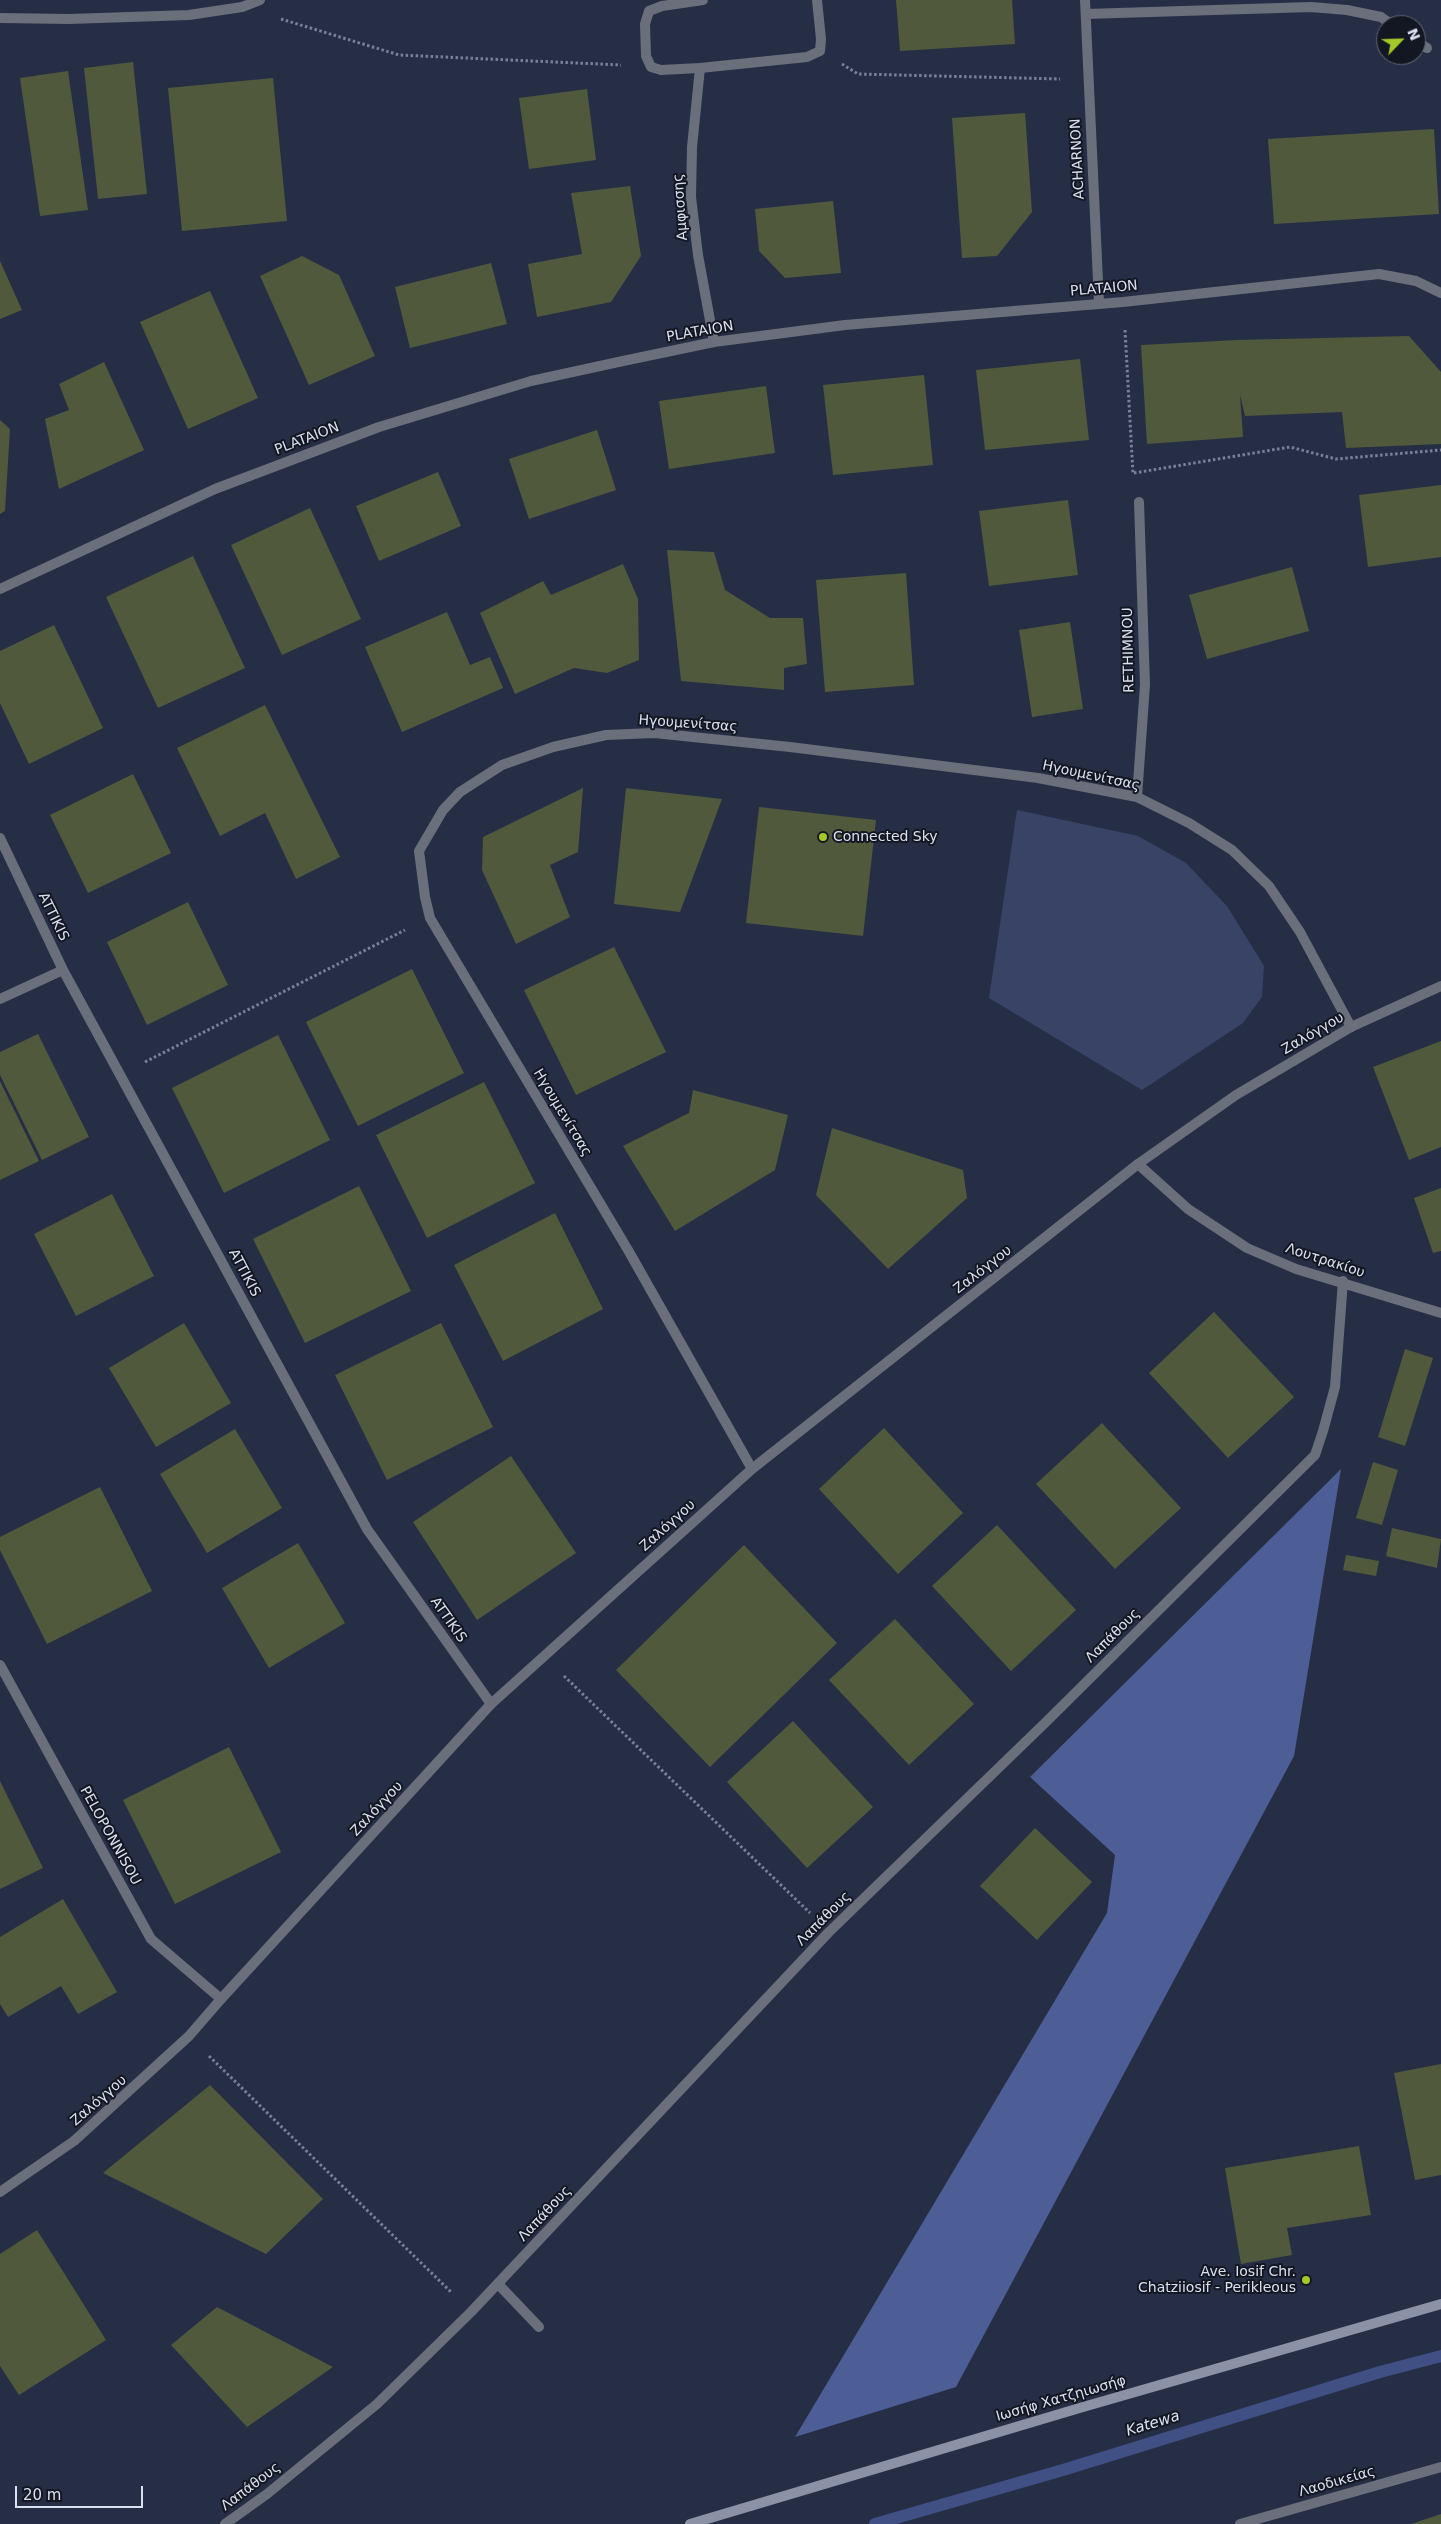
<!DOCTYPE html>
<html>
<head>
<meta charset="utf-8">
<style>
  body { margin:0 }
  #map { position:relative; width:1441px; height:2524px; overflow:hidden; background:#262e46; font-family:"DejaVu Sans",sans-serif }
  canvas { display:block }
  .north { position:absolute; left:1376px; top:15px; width:50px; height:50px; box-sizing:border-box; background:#131722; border:1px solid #636774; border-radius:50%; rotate:66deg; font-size:14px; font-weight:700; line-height:20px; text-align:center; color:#dbe0f0 }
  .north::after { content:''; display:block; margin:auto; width:18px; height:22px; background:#a4c825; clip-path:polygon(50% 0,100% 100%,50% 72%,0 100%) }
  .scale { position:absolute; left:15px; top:2486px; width:128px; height:22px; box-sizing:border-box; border:2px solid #dbe0f0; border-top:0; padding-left:6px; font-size:15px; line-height:18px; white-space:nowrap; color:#dbe0f0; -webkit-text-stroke:4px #131722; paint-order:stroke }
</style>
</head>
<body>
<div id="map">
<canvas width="1441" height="2524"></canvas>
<div class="north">N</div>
<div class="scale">20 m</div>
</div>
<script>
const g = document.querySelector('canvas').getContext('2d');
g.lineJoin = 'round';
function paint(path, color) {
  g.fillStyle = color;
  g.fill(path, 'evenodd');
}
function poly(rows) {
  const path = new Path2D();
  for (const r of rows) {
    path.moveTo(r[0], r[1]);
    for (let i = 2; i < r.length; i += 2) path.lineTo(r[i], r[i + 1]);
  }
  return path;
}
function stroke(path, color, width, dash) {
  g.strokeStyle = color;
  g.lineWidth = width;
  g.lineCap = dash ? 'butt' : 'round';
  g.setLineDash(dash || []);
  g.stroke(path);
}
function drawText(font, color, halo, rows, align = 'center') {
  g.font = font + ' "DejaVu Sans",sans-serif';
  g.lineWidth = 4;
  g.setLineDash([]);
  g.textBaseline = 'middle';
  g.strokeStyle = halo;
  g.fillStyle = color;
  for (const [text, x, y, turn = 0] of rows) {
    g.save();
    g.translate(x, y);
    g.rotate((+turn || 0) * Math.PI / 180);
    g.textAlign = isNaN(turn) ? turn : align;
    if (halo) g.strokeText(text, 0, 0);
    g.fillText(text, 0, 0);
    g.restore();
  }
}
paint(poly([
  [1017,810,1138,836,1186,863,1227,906,1264,966,1262,997,1243,1023,1142,1090,989,998]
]), '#384366');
paint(poly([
  [1341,1469,1294,1756,956,2387,795,2437,1107,1913,1115,1855,1030,1777]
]), '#4d5d95');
stroke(poly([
  [875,2524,1063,2470,1380,2372,1441,2356]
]), '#405085', 12);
paint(poly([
  [896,0,1012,0,1015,44,900,51],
  [133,62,147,194,98,199,84,68],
  [68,71,88,210,40,216,20,78],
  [273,78,287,221,182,231,168,88],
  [587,89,596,160,529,169,519,98],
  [1025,113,1032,212,997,256,962,258,952,118],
  [1434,129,1439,214,1274,224,1268,139],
  [630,186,641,256,611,302,537,317,528,264,582,254,571,193],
  [833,201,841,273,785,278,759,251,755,209],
  [302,256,339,275,375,356,309,385,260,276],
  [0,261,22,310,0,319],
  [491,263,507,324,410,348,395,287],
  [210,291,258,398,188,429,140,322],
  [1409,336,1441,372,1441,444,1346,448,1342,412,1245,416,1240,395,1243,437,1147,444,1141,345,1237,340],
  [1080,359,1089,440,985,450,976,370],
  [104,362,144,450,59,489,45,419,69,410,59,384],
  [924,375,933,465,833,475,823,385],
  [766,386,775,453,669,469,659,401],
  [0,420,10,429,5,511,0,514],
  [597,430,616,490,529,519,509,459],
  [438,472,461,526,379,561,356,506],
  [1441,485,1441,557,1368,567,1359,495],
  [1068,500,1078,575,989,586,979,511],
  [310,508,361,619,282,655,231,545],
  [667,550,714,552,725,590,770,618,803,618,807,664,784,668,784,690,681,681],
  [193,556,245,668,158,708,106,597],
  [623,564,638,599,639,660,607,673,574,668,515,694,480,613,543,581,551,595],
  [1292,567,1309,631,1207,659,1189,595],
  [906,573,914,685,825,692,816,580],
  [447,612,470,665,490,657,503,688,402,732,365,647],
  [1070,622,1083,709,1032,717,1019,630],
  [54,625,103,728,29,764,0,703,0,651],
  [265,705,340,857,296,879,265,813,220,836,177,748],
  [133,774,171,853,88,893,50,815],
  [583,788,578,852,550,865,570,917,516,944,482,870,483,837],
  [626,788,722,799,680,912,614,904],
  [759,807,876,820,863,936,746,923],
  [188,902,228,985,147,1025,107,942],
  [614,947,666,1052,576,1095,524,990],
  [412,969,464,1073,358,1126,306,1022],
  [38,1034,89,1137,42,1160,0,1075,0,1052],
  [278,1035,330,1140,224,1193,172,1088],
  [1441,1041,1441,1147,1409,1160,1373,1067],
  [0,1081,39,1161,0,1180],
  [484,1082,535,1183,427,1238,376,1135],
  [693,1090,788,1115,775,1170,675,1231,623,1146,689,1113],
  [832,1128,963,1170,967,1198,888,1269,816,1195],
  [359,1186,411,1291,305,1343,253,1239],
  [1441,1188,1441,1251,1433,1253,1414,1198],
  [112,1194,154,1276,76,1316,34,1234],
  [555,1213,603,1309,503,1361,454,1265],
  [1214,1312,1294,1397,1228,1458,1149,1373],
  [184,1323,231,1403,156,1447,109,1368],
  [441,1323,493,1427,387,1480,335,1375],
  [1405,1349,1433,1358,1405,1446,1378,1437],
  [1102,1423,1181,1508,1115,1569,1036,1484],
  [884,1428,963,1513,898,1574,819,1489],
  [235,1429,282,1508,207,1553,160,1474],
  [511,1456,576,1553,477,1620,413,1522],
  [1373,1462,1398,1470,1382,1525,1356,1518],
  [100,1487,152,1591,47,1644,0,1550,0,1537],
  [997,1525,1076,1610,1011,1671,932,1586],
  [1392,1528,1441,1539,1437,1568,1386,1556],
  [298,1543,345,1623,269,1668,222,1588],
  [744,1545,837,1643,710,1767,616,1670],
  [1346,1555,1379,1561,1376,1576,1343,1570],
  [895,1619,974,1704,909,1765,829,1680],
  [793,1721,873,1807,807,1868,727,1782],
  [229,1747,281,1852,175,1904,123,1800],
  [0,1781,43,1868,0,1889],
  [1035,1828,1092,1882,1037,1940,980,1886],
  [63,1899,117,1992,78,2014,61,1986,8,2017,0,2004,0,1937],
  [1441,2064,1441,2175,1415,2180,1394,2073],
  [210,2085,323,2199,266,2254,103,2173],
  [1359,2146,1371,2215,1287,2228,1292,2255,1241,2264,1225,2168],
  [37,2230,106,2340,19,2395,0,2366,0,2254],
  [217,2307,333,2367,247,2427,171,2345],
  [1441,2514,1441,2524,1411,2524]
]), '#50593c');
stroke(poly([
  [281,19,399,55,621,65],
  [842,64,858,74,1060,79],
  [1125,330,1133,474],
  [1134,473,1290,447,1336,459,1441,450],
  [145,1062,405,930],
  [564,1676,810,1913],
  [209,2056,451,2292]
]), '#7a8195', 3, [2.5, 2.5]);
stroke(poly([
  [703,0,662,6,649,11,645,24,646,56,651,67,661,70,700,68,807,57,820,51,821,39,817,0]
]), '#6a6f7b', 10);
stroke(poly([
  [1085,0,1099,303],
  [1086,14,1311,7,1347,10,1381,17,1392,25],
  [0,18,69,19,189,15,242,7,260,0],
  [1416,41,1427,48],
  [700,68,692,147,691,197,698,255,714,342],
  [0,589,215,489,379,427,531,381,623,361,714,342,845,325,1123,302,1379,274,1416,281,1441,293],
  [1137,797,1145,685,1139,502],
  [0,838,63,970,367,1529,491,1704],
  [0,999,63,970],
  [1138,1164,1188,1209,1247,1248,1296,1269,1441,1313],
  [752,1469,628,1250,430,918,425,897,419,851,443,810,460,792,502,765,553,747,606,735,654,733,790,747,1038,778,1137,797,1189,823,1232,850,1269,886,1300,932,1351,1027],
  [0,1665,151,1939,221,1999],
  [498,2284,539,2327],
  [225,2524,267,2494,377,2404,471,2312,829,1932,1046,1722,1315,1455,1323,1431,1335,1387,1343,1281],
  [1240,2524,1441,2467]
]), '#6a6f7b', 10);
stroke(poly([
  [0,2192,74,2141,189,2036,221,1999,491,1704,752,1469,1138,1164,1236,1095,1351,1027,1441,986]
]), '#6a6f7b', 10);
stroke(poly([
  [690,2524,1083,2407,1441,2304]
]), '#8b92a6', 10);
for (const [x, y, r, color] of [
  [823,837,5,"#a4c825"],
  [1306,2280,5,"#a4c825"]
]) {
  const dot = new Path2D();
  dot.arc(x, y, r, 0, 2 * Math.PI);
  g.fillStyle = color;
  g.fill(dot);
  stroke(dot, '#131722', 2);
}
drawText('14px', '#dbe0f0', '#131722', [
  ["ACHARNON",1078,159,-93],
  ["Αμφισσης",681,207,-94],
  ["PLATAION",1104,289,-5],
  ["PLATAION",700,332,-10],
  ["PLATAION",307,439,-21],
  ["RETHIMNOU",1129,650,-91],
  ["Ηγουμενίτσας",688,724,4],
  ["Ηγουμενίτσας",1091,776,12],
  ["ATTIKIS",53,917,64],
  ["Ζαλόγγου",1313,1034,-30],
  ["Ηγουμενίτσας",562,1113,59],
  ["Λουτρακίου",1325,1261,18],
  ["Ζαλόγγου",983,1270,-38],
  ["ATTIKIS",244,1273,62],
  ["Ζαλόγγου",668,1526,-42],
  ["ATTIKIS",448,1620,55],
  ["Λαπάθους",1113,1636,-45],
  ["Ζαλόγγου",377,1809,-47],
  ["PELOPONNISOU",110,1836,61],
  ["Λαπάθους",824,1919,-45],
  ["Ζαλόγγου",99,2101,-41],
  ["Λαπάθους",545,2214,-47],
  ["Ιωσήφ Χατζηιωσήφ",1061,2399,-16],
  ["Λαοδικείας",1337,2482,-16],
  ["Λαπάθους",251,2487,-37]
]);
drawText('14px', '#dbe0f0', '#131722', [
  ["Connected Sky",833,837],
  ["Ave. Iosif Chr.",1296,2272,"right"],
  ["Chatziiosif - Perikleous",1296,2288,"right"]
], 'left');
drawText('italic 15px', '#dce3f4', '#131722', [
  ["Katewa",1153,2424,-17]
]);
</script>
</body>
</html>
